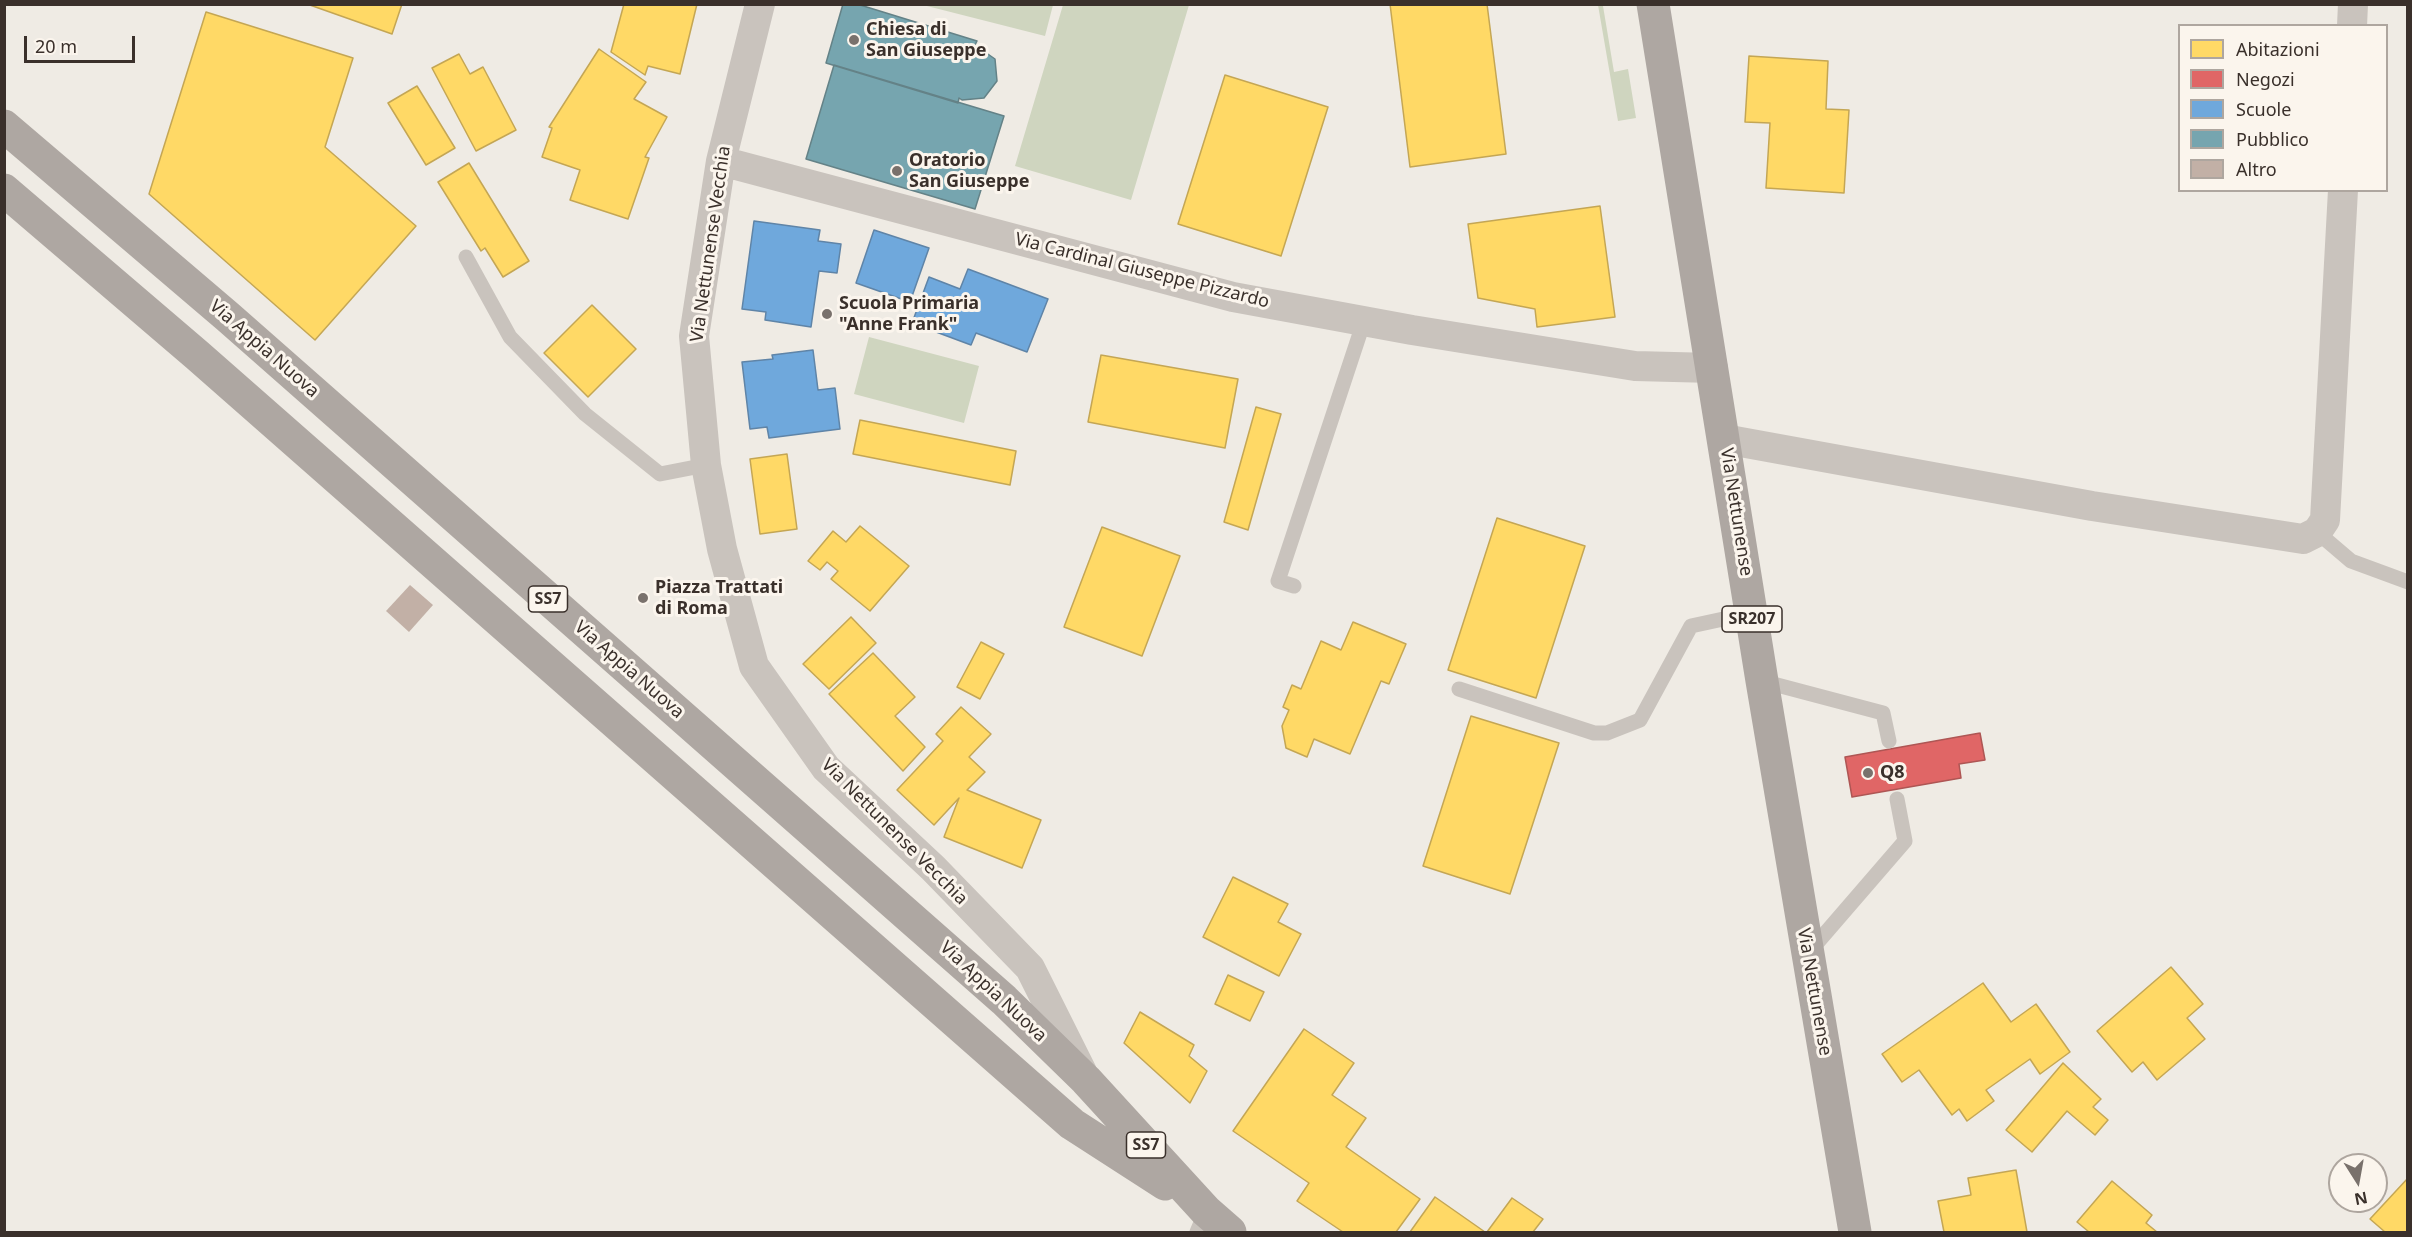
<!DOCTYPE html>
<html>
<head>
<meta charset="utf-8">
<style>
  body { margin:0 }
  #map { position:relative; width:2412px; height:1237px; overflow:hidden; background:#efebe4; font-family:"Noto Sans",sans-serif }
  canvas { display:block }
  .frame { position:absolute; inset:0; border:6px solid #3a302b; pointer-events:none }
  .legend { position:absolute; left:2178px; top:24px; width:210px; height:168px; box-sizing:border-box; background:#fbf5ed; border:2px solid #aea69f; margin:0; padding:8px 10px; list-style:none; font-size:18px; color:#3a302b }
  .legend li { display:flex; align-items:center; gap:12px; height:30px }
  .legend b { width:30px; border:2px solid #aea69f }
  .north { position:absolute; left:2328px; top:1153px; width:60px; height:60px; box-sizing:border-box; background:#fbf5ed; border:2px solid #aea69f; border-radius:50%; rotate:169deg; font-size:16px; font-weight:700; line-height:24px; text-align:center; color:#3a302b }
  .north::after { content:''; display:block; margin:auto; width:21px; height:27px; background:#79716c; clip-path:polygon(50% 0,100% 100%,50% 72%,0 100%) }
  .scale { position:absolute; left:24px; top:36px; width:111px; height:27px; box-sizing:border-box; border:3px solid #3a302b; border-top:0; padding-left:8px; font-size:18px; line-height:21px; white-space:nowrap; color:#3a302b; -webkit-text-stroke:4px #fbf5ed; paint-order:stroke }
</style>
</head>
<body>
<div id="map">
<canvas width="2412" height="1237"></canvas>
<div class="frame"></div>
<ul class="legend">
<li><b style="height:16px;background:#ffd966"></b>Abitazioni</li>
<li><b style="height:16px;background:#e06666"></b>Negozi</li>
<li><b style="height:16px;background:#6fa8dc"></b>Scuole</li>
<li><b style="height:16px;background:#76a5af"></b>Pubblico</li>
<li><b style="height:16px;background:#c2b0a6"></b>Altro</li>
</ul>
<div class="north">N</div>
<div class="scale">20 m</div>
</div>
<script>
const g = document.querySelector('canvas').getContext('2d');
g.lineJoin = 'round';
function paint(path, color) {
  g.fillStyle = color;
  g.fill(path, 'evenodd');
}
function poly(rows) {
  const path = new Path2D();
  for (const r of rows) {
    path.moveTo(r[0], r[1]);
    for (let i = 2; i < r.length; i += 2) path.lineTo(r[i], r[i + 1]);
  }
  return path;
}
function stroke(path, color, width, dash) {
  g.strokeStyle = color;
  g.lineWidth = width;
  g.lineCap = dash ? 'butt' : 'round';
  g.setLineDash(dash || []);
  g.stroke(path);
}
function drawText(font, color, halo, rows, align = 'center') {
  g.font = font + ' "Noto Sans",sans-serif';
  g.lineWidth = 6;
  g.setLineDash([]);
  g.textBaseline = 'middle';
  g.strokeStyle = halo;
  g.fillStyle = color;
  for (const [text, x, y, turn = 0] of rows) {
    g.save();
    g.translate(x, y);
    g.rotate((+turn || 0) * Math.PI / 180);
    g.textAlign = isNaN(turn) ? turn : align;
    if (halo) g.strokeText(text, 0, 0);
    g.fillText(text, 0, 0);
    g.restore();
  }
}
paint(poly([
  [923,5,1053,4,1053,5,1045,36],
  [1063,5,1189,5,1131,200,1015,166],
  [1598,5,1610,5,1603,6,1614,72,1628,69,1636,118,1618,121],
  [869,337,979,366,964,423,854,394]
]), '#cfd5bf');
const homes = poly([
  [307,4,402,4,392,34,307,4],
  [624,4,697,4,680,74,648,66,645,75,611,52,624,4],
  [1390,4,1487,4,1506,154,1410,167,1390,4],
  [206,12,353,58,325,147,416,226,315,340,149,194,206,12],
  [599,49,646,82,634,99,667,117,645,157,649,158,628,219,570,200,580,170,542,157,552,128,549,127,599,49],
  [459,54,470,74,483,67,516,130,476,151,432,68,459,54],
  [1749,56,1828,61,1826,109,1849,110,1844,193,1766,188,1770,123,1745,122,1749,56],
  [1225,75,1328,107,1281,256,1178,224,1225,75],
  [417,86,455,148,426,165,388,103,417,86],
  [469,163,529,261,503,277,485,248,481,251,438,182,469,163],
  [1600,206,1615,317,1537,327,1535,309,1478,298,1468,224,1600,206],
  [592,305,636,349,588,397,544,353,592,305],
  [1101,355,1238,379,1225,448,1088,422,1101,355],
  [1256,407,1281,414,1248,530,1224,522,1256,407],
  [860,420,1016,451,1010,485,853,454,860,420],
  [787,454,797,529,760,534,750,459,787,454],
  [1497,518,1585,546,1536,698,1448,670,1497,518],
  [860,526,909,566,870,611,831,579,838,571,827,562,820,570,808,561,833,531,846,542,860,526],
  [1102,527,1180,556,1142,656,1064,627,1102,527],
  [851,617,876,643,829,689,803,664,851,617],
  [1353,622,1406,644,1389,684,1381,681,1350,754,1314,739,1307,757,1286,748,1282,726,1289,710,1283,707,1292,685,1301,689,1321,641,1341,650,1353,622],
  [981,642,1004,654,980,699,957,687,981,642],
  [873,653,915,697,895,716,925,747,903,771,829,694,873,653],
  [961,707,991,734,969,757,985,772,967,790,1041,820,1022,868,944,837,959,798,934,825,897,790,943,741,936,734,961,707],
  [1471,716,1559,743,1510,894,1423,866,1471,716],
  [1233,877,1288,904,1278,922,1301,934,1279,976,1203,937,1233,877],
  [2171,967,2203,1004,2187,1018,2205,1039,2157,1080,2143,1062,2132,1072,2097,1031,2171,967],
  [1228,975,1264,992,1250,1021,1215,1004,1228,975],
  [1983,983,2011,1022,2036,1004,2070,1052,2040,1074,2030,1059,1986,1090,1994,1101,1967,1121,1959,1109,1952,1115,1919,1070,1902,1082,1882,1054,1983,983],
  [1140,1012,1194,1045,1189,1056,1207,1071,1190,1103,1124,1043,1140,1012],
  [1304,1029,1354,1063,1332,1095,1366,1118,1346,1147,1420,1199,1396,1232,1343,1232,1297,1201,1309,1183,1233,1131,1304,1029],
  [2063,1063,2101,1099,2093,1107,2108,1120,2095,1135,2067,1111,2032,1152,2006,1130,2063,1063],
  [2016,1170,2027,1232,1944,1232,1938,1201,1971,1195,1968,1178,2016,1170],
  [2408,1178,2408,1232,2385,1232,2370,1219,2408,1178],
  [2112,1181,2152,1215,2146,1223,2157,1232,2089,1232,2077,1222,2112,1181],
  [1435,1197,1485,1232,1410,1232,1435,1197],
  [1512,1198,1543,1219,1533,1232,1487,1232,1512,1198]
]);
paint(homes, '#ffd966');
stroke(homes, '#c4a654', 1.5);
const shops = poly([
  [1980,733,1985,760,1959,764,1961,778,1852,797,1845,757,1980,733]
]);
paint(shops, '#e06666');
stroke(shops, '#ae5654', 1.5);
const schools = poly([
  [754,221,820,230,818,241,841,244,837,273,819,271,811,327,765,320,766,312,742,309,754,221],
  [874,230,929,248,910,302,856,283,874,230],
  [968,269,1048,299,1027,352,976,333,971,345,912,323,929,277,960,289,968,269],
  [813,350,818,390,835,388,840,429,769,438,767,427,750,429,742,362,773,359,772,355,813,350]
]);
paint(schools, '#6fa8dc');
stroke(schools, '#5f84a7', 1.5);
const public = poly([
  [843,4,857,4,977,41,975,45,995,59,997,81,984,98,962,100,959,98,958,103,826,63,843,4],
  [834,65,1004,116,975,209,806,159,834,65]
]);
paint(public, '#76a5af');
stroke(public, '#648287', 1.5);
paint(poly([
  [410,585,433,605,409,632,386,611]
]), '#c2b0a6');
stroke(poly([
  [466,257,510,337,585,414,660,474,706,465],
  [2317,532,2351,561,2408,582],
  [1294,586,1278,581,1364,321],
  [1762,681,1883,713,1889,741],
  [1459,689,1594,733,1607,733,1640,720,1691,626,1751,613],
  [1810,951,1905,841,1897,799],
  [1197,1232,1206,1211]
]), '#c9c3bd', 15);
stroke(poly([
  [760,4,721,161,694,336,706,465,722,549,754,666,826,768,933,868,1030,968,1082,1072],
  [2352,26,2353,4],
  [721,161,1233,297,1412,330,1635,366,1713,368],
  [1724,439,2092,506,2303,539,2317,532,2325,520,2343,190]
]), '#c9c3bd', 30);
stroke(poly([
  [1653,4,1762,681,1855,1232],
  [4,126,228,317,1004,1000,1086,1080,1206,1211,1230,1232],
  [4,190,197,355,1072,1124,1165,1184]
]), '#aea7a2', 33);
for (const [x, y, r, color] of [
  [854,40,6,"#79716c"],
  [897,171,6,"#79716c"],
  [827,314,6,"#79716c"],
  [643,598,6,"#79716c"],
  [1868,773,6,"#79716c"]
]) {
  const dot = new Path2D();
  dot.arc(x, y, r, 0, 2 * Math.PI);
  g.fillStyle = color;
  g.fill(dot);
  stroke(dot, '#fbf5ed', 2);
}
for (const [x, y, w] of [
  [548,599,39],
  [1752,619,60],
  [1146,1145,39]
]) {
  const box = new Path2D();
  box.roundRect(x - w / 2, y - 13, w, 26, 4.5);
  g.fillStyle = '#fbf5ed';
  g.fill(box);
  stroke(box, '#3a302b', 1.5);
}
drawText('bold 16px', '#3a302b', null, [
  ["SS7",548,599],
  ["SR207",1752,619],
  ["SS7",1146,1145]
]);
drawText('bold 18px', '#3a302b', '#fbf5ed', [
  ["Chiesa di",866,30],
  ["San Giuseppe",866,51],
  ["Oratorio",909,161],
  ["San Giuseppe",909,182],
  ["Scuola Primaria",839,304],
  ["\"Anne Frank\"",839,325],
  ["Piazza Trattati",655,588],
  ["di Roma",655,609],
  ["Q8",1880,773]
], 'left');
drawText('18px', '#3a302b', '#fbf5ed', [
  ["Via Nettunense Vecchia",711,244,-82],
  ["Via Cardinal Giuseppe Pizzardo",1142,271,14],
  ["Via Appia Nuova",264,349,41],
  ["Via Nettunense",1736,512,81],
  ["Via Appia Nuova",629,670,41],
  ["Via Nettunense Vecchia",894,832,45],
  ["Via Appia Nuova",993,992,43],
  ["Via Nettunense",1814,992,80]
]);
</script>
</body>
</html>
